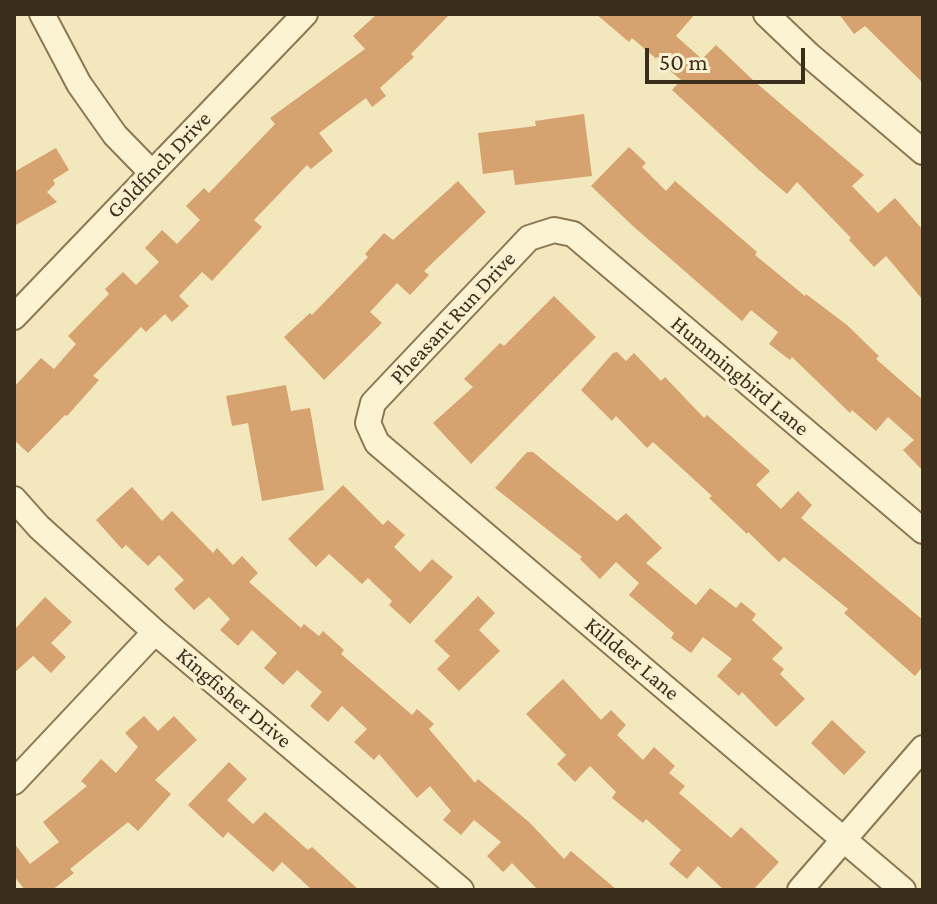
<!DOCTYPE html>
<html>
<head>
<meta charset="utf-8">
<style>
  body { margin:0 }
  #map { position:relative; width:937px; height:904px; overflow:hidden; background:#f3e7be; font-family:"Crimson Pro",serif }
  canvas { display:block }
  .frame { position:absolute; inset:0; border:16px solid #3b2d1b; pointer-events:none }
  .scale { position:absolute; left:645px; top:48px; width:160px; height:36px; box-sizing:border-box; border:4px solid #3b2d1b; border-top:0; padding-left:10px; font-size:24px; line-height:28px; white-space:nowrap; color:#3b2d1b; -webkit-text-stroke:6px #f9f0cf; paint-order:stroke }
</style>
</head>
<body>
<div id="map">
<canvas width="937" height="904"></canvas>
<div class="frame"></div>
<div class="scale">50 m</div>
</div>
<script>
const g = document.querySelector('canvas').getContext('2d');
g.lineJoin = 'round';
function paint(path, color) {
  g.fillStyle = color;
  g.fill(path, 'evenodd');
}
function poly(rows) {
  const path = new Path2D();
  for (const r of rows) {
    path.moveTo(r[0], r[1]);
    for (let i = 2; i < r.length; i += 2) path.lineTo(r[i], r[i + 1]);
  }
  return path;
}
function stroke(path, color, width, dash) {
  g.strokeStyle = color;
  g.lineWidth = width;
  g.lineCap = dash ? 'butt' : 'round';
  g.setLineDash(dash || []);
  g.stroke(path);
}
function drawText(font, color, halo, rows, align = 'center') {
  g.font = font + ' "Crimson Pro",serif';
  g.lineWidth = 7;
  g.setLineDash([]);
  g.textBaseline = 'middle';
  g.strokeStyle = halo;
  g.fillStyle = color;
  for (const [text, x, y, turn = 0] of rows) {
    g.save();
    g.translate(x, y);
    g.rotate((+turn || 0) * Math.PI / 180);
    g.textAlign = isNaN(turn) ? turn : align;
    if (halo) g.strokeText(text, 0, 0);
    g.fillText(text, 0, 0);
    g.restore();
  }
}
paint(poly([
  [377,14,450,14,411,54,414,57,380,88,386,96,372,107,366,98,319,133,333,151,311,169,307,165,254,220,262,227,212,281,202,272,179,296,189,306,172,322,165,314,146,332,141,327,93,376,99,380,67,416,65,415,28,453,14,440,14,387,41,358,54,369,76,344,68,336,109,294,105,289,123,272,136,285,159,262,145,248,162,230,177,244,200,220,186,206,204,188,209,193,275,124,270,118,365,49,353,36],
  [596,14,695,14,676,36,702,59,716,45,754,81,864,175,852,186,878,213,895,198,923,230,923,300,886,256,874,267,849,240,851,238,797,182,787,194,759,170,672,90,681,80,632,38,629,42],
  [839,14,923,14,923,83,865,26,854,34],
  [584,114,592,176,515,185,513,170,483,174,478,133,536,126,535,121],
  [629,147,646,163,642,167,666,191,675,181,757,252,755,255,805,296,806,294,847,325,879,356,876,359,923,400,923,471,903,450,914,440,888,417,876,431,852,410,850,413,792,357,790,360,769,344,778,332,751,310,742,321,634,227,591,186],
  [56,148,69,170,53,180,55,184,47,192,57,202,14,226,14,172],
  [458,181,486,212,424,271,429,275,410,295,397,283,370,312,382,323,324,380,284,337,310,313,312,315,368,257,365,254,384,233,393,240],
  [554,296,596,337,471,464,433,423,473,387,464,379,500,343,504,346],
  [617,352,626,361,634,353,661,381,665,377,704,418,707,415,770,471,756,485,781,509,798,491,812,505,801,518,923,620,923,666,915,676,844,613,848,609,784,557,779,562,748,532,747,534,709,498,712,496,653,442,647,448,616,416,612,421,581,390,613,353],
  [286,385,291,411,310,408,324,490,262,501,248,423,232,426,226,396],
  [527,452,533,452,617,521,626,513,662,548,646,563,696,605,710,588,736,608,741,602,756,614,752,620,783,648,772,659,784,669,780,674,805,699,776,727,742,692,739,696,717,676,732,659,703,637,691,653,671,638,674,633,629,595,639,583,616,562,600,579,580,559,582,557,495,488],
  [343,485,383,525,388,520,405,535,394,547,420,572,432,559,453,577,410,624,389,605,392,601,368,578,362,584,329,554,316,567,288,539],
  [132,487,162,521,172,511,213,553,217,548,233,565,242,556,258,573,249,582,301,628,304,624,319,636,323,631,344,650,341,654,412,715,417,709,434,724,429,729,475,783,478,779,530,823,564,859,571,851,617,890,538,890,512,863,503,872,487,856,501,842,474,820,461,835,443,820,451,811,430,786,417,798,379,754,374,760,354,742,367,729,342,706,328,722,310,706,322,692,297,670,283,685,264,668,277,653,252,630,238,646,220,630,230,619,209,597,194,610,174,589,184,580,159,555,148,566,126,545,122,549,96,520],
  [478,596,495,613,479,630,500,651,459,691,437,669,450,656,434,641],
  [45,597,72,622,51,643,66,657,51,673,33,656,14,673,14,630],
  [563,679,601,720,611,710,626,725,617,735,643,760,654,747,675,766,669,773,685,786,679,793,731,838,741,827,779,862,753,890,724,890,698,866,687,879,669,864,681,850,646,819,643,823,612,798,616,792,590,766,575,782,557,764,566,755,526,714],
  [144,716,158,731,174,716,197,740,155,780,171,794,138,831,128,822,70,869,74,873,52,890,25,890,14,876,14,843,30,864,59,842,43,822,87,786,81,781,101,759,116,773,138,747,125,733],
  [832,720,866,752,844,775,811,743],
  [229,762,247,779,227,800,253,824,265,812,308,850,312,847,359,890,312,890,282,862,273,872,228,832,223,838,188,805]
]), '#d5a270');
const minor = poly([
  [42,14,79,84,115,135,152,173],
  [766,14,809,55,923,152],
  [14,317,305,14],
  [14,499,39,527,155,632,461,890],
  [14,782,155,632],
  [800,890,923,748],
  [903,890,377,443,368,423,373,403,529,238,554,230,573,234,923,531]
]);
stroke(minor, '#8d7755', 28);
stroke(minor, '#fcf3d2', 24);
drawText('22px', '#3b2d1b', '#f9f0cf', [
  ["Goldfinch Drive",159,165,-46],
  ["Pheasant Run Drive",453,318,-47],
  ["Hummingbird Lane",740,376,40],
  ["Killdeer Lane",632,659,40],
  ["Kingfisher Drive",234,698,40]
]);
</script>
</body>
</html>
